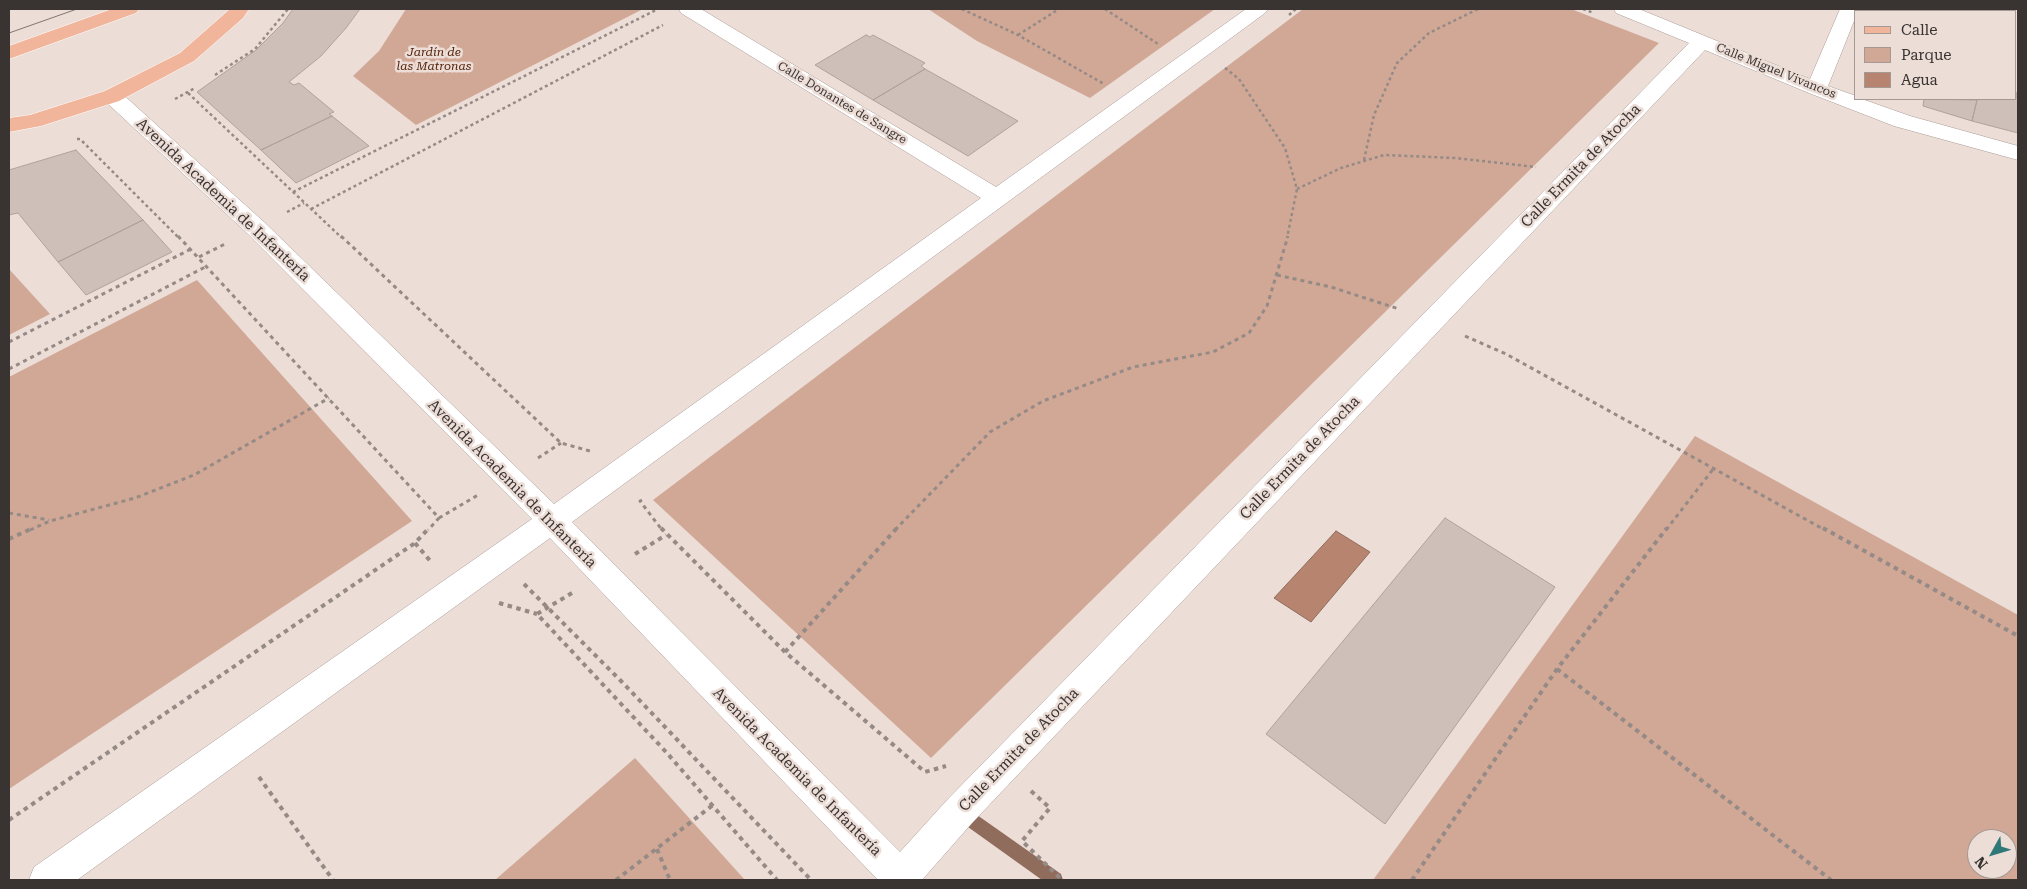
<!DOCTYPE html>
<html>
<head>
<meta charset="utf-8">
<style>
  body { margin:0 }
  #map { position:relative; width:2027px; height:889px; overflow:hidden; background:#ecddd7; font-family:"Roboto Serif",serif }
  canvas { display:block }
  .frame { position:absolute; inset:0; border:10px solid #393331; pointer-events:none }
  .legend { position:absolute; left:1854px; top:10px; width:162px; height:90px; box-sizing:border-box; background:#ecddd7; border:1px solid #a49995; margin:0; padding:6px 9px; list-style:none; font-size:15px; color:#393331 }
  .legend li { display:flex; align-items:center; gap:10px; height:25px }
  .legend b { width:25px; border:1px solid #a49995 }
  .north { position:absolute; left:1967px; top:829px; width:50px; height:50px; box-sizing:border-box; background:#ecddd7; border:1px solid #a49995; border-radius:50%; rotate:231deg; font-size:14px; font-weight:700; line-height:20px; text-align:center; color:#393331 }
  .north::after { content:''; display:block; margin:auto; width:18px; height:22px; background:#2f7878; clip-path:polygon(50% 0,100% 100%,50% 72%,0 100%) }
</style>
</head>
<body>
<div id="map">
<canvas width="2027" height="889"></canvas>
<div class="frame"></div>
<ul class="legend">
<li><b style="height:6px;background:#f0b59a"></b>Calle</li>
<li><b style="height:14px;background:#d1a896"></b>Parque</li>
<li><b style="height:14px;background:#b6846f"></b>Agua</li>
</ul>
<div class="north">N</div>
</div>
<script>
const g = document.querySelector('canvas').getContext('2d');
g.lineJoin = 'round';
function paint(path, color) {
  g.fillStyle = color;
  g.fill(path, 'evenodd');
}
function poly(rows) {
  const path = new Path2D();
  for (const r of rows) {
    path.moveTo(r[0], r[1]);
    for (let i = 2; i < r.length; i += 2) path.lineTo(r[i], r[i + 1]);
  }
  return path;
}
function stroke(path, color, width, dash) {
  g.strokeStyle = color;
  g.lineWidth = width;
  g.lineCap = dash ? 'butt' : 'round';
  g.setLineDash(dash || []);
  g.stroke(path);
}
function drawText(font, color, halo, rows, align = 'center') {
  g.font = font + ' "Roboto Serif",serif';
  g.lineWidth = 5;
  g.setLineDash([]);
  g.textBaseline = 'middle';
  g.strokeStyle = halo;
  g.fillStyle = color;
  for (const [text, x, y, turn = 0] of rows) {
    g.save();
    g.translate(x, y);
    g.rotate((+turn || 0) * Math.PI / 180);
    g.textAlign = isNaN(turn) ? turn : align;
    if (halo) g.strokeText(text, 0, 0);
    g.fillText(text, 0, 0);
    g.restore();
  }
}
paint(poly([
  [406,9,643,9,416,125,353,76,379,51],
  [928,9,1215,9,1090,98,977,41],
  [1303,9,1571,9,1659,43,931,758,653,500],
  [9,269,50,314,9,335],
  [197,280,412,521,9,789,9,377],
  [1695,436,2018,615,2018,880,1373,880],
  [1977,839,2007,839,2007,869,1977,869],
  [635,758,745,880,495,880]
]), '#d1a896');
const water = poly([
  [1336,531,1370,552,1311,622,1274,598,1336,531]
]);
paint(water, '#b6846f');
stroke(water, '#906c5c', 1);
paint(poly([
  [960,803,1061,874,1063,880,1042,880,954,817,952,811,954,805,960,803]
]), '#906c5c');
const building = poly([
  [293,9,360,9,346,28,321,56,289,82,294,85,299,83,334,112,329,114,332,116,261,150,197,92,256,50,283,23,293,9],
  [866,35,870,37,873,35,925,63,921,66,925,69,873,100,815,65,866,35],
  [925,69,1018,121,968,156,873,100,925,69],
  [2016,93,2018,93,2018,133,1972,121,1977,100,1973,99,2016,99,2016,93],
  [1924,99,1977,100,1972,121,1923,106,1924,99],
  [332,116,369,146,296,183,261,150,332,116],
  [76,150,143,220,58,262,18,213,9,215,9,170,76,150],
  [143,220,172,252,86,295,58,262,143,220],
  [1445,518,1555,587,1385,824,1266,734,1445,518]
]);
paint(building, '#cec0b9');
stroke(building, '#afa19b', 1);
const minor = poly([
  [679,9,701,9,996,187,1246,9,1268,9,1265,13,572,522,900,852,948,799,1689,43,1616,13,1614,9,1639,9,1810,79,1840,9,1858,9,1856,11,1856,16,1828,86,1856,96,1856,99,1862,99,1910,116,2018,146,2018,160,1894,126,1809,93,1705,50,972,823,922,880,878,880,550,538,77,880,29,880,34,867,532,519,248,234,105,101,102,96,105,91,112,90,119,91,264,222,554,504,981,198,681,13,679,9]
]);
const major = poly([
  [112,9,139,9,136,13,9,59,9,46,112,9],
  [230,9,249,9,243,18,194,61,119,101,41,126,9,132,9,118,30,115,105,91,180,53,230,9]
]);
stroke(minor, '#aa9c97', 1);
stroke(major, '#fff', 1);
stroke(poly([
  [962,9,1018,35,1104,84],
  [1105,9,1158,44],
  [1583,9,1594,13],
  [1289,15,1296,9],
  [1018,35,1059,9],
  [1225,68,1239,79,1285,148,1297,189,1287,238],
  [215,75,255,49,288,9],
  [188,93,342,238],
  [175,99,195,88],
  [77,139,80,139,179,238],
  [1364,160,1374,115,1397,63,1429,33,1478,9],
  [1297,189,1341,168,1384,155,1455,158,1536,167],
  [293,192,658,9],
  [311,209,663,25],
  [287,212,304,203]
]), '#958a86', 2.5, [3, 3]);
stroke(poly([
  [178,236,439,518,428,530],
  [341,236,561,443,590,451],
  [199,257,225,244],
  [1277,275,1331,287,1399,309],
  [1465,336,1506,354,1825,530],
  [9,342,191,249],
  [9,369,207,266],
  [538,458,561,443],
  [642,500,640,501,662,530],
  [9,513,49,520],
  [439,518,478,495],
  [30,530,50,521,135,498,194,475,329,398],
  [895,530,990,432,1043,401,1133,367,1213,352,1249,333,1267,306,1288,236],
  [1666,530,1714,468]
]), '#958a86', 3, [4, 4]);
stroke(poly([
  [661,528,785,652,925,772,946,766],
  [1823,528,2018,636],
  [9,539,33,528],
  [415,543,432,563],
  [635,554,666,535],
  [524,584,622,682,811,880],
  [572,593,537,614,667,753,777,880],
  [499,603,537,614],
  [785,652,897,528],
  [1557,669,1831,880],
  [259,777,333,880],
  [1031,791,1050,808,1022,841,1062,880],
  [9,820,415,543,429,528],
  [657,849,670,880],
  [616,880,713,805],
  [1412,880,1557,669,1667,528]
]), '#958a86', 4, [4.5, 4.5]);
paint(minor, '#fff');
paint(major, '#f0b59a');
stroke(poly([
  [9,10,11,9],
  [9,33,77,9]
]), '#7f7572', 1);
drawText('italic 12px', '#54240c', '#ecddd7', [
  ["Jardín de",434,52],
  ["las Matronas",434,66]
]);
drawText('12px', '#393331', '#ecddd7', [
  ["Calle Miguel Vivancos",1776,71,22],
  ["Calle Donantes de Sangre",842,103,31]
]);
drawText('15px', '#393331', '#ecddd7', [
  ["Calle Ermita de Atocha",1581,166,-46],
  ["Avenida Academia de Infantería",223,200,43],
  ["Calle Ermita de Atocha",1300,458,-46],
  ["Avenida Academia de Infantería",512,484,45],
  ["Calle Ermita de Atocha",1019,750,-46],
  ["Avenida Academia de Infantería",797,772,45]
]);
</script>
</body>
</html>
